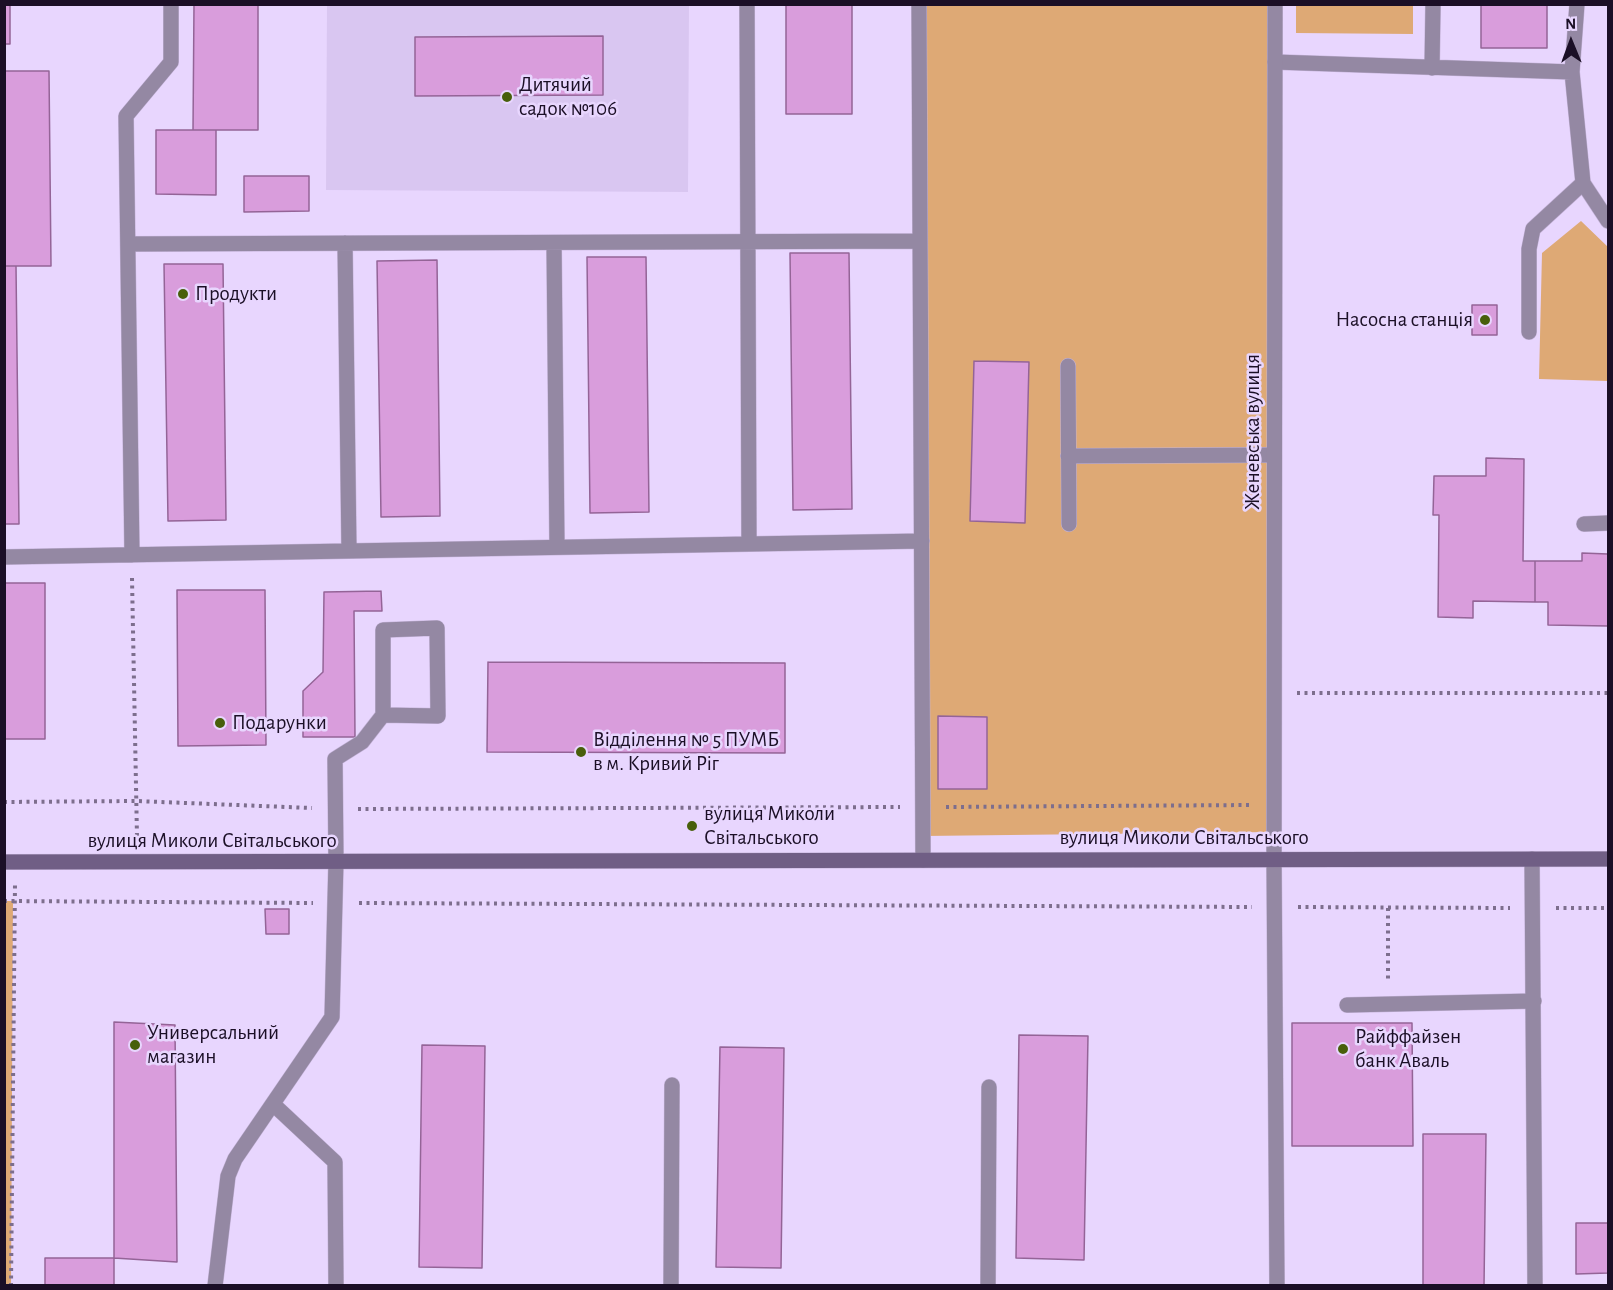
<!DOCTYPE html>
<html>
<head>
<meta charset="utf-8">
<style>
  body { margin:0 }
  #map { position:relative; width:1613px; height:1290px; overflow:hidden; background:#e8d6fe; font-family:"Alegreya Sans",sans-serif }
  canvas { display:block }
  .frame { position:absolute; inset:0; border:6px solid #1b0f26; pointer-events:none }
  .north { position:absolute; left:1541px; top:12px; width:60px; height:60px; -webkit-text-stroke:4px #e8d6fe; paint-order:stroke; rotate:359deg; font-size:16px; font-weight:700; line-height:24px; text-align:center; color:#1b0f26 }
  .north::after { content:''; display:block; margin:auto; width:21px; height:27px; background:#1b0f26; clip-path:polygon(50% 0,100% 100%,50% 72%,0 100%) }
</style>
</head>
<body>
<div id="map">
<canvas width="1613" height="1290"></canvas>
<div class="frame"></div>
<div class="north">N</div>
</div>
<script>
const g = document.querySelector('canvas').getContext('2d');
g.lineJoin = 'round';
function paint(path, color) {
  g.fillStyle = color;
  g.fill(path, 'evenodd');
}
function poly(rows) {
  const path = new Path2D();
  for (const r of rows) {
    path.moveTo(r[0], r[1]);
    for (let i = 2; i < r.length; i += 2) path.lineTo(r[i], r[i + 1]);
  }
  return path;
}
function stroke(path, color, width, dash) {
  g.strokeStyle = color;
  g.lineWidth = width;
  g.lineCap = dash ? 'butt' : 'round';
  g.setLineDash(dash || []);
  g.stroke(path);
}
function drawText(font, color, halo, rows, align = 'center') {
  g.font = font + ' "Alegreya Sans",sans-serif';
  g.lineWidth = 5;
  g.setLineDash([]);
  g.textBaseline = 'middle';
  g.strokeStyle = halo;
  g.fillStyle = color;
  for (const [text, x, y, turn = 0] of rows) {
    g.save();
    g.translate(x, y);
    g.rotate((+turn || 0) * Math.PI / 180);
    g.textAlign = isNaN(turn) ? turn : align;
    if (halo) g.strokeText(text, 0, 0);
    g.fillText(text, 0, 0);
    g.restore();
  }
}
paint(poly([
  [327,5,689,5,688,192,326,190]
]), '#d9c6f1');
paint(poly([
  [919,5,1275,5,1272,832,923,836],
  [1296,5,1413,5,1413,34,1296,33],
  [1581,221,1608,247,1608,381,1539,379,1542,253],
  [5,901,13,901,11,1286,4,1285]
]), '#dea975');
const building = poly([
  [4,4,10,4,10,44,4,44,4,4],
  [194,4,258,4,258,130,193,130,194,4],
  [786,4,852,4,852,114,786,114,786,4],
  [1481,4,1547,4,1547,48,1481,48,1481,4],
  [603,36,603,95,415,96,415,37,603,36],
  [4,71,49,71,51,266,4,266,4,71],
  [156,130,216,130,216,195,156,194,156,130],
  [244,176,309,176,309,211,244,212,244,176],
  [790,253,849,253,852,509,793,510,790,253],
  [587,257,646,257,649,512,590,513,587,257],
  [437,260,440,516,381,517,377,261,437,260],
  [164,264,223,264,226,520,168,521,164,264],
  [4,266,16,266,19,524,4,524,4,266],
  [1472,305,1497,305,1497,335,1472,335,1472,305],
  [974,361,1029,362,1025,523,970,521,974,361],
  [1486,458,1524,459,1523,561,1535,561,1535,602,1473,601,1473,618,1438,617,1439,515,1433,515,1434,476,1486,476,1486,458],
  [1582,553,1608,554,1608,626,1548,625,1548,602,1535,602,1535,561,1582,561,1582,553],
  [4,583,45,583,45,739,4,739,4,583],
  [177,590,265,590,266,745,178,746,177,590],
  [381,591,382,611,354,611,355,737,303,737,303,691,323,672,324,592,381,591],
  [488,662,785,663,785,753,487,752,488,662],
  [938,716,987,717,987,789,938,789,938,716],
  [265,909,289,909,289,934,266,934,265,909],
  [114,1022,175,1025,177,1262,114,1258,114,1022],
  [1292,1023,1412,1023,1413,1146,1292,1146,1292,1023],
  [1019,1035,1088,1036,1084,1260,1016,1258,1019,1035],
  [422,1045,485,1046,482,1268,419,1267,422,1045],
  [720,1047,784,1048,781,1268,716,1267,720,1047],
  [1423,1134,1486,1134,1484,1286,1423,1286,1423,1134],
  [1576,1223,1608,1223,1608,1273,1576,1274,1576,1223],
  [45,1258,114,1258,114,1286,45,1286,45,1258]
]);
paint(building, '#d99ddc');
stroke(building, '#946497', 1.5);
const lane = poly([
  [747,4,749,544],
  [919,4,923,860],
  [1275,62,1572,72,1577,4],
  [1432,68,1433,4],
  [1572,72,1583,183,1608,221],
  [345,243,349,551],
  [554,243,557,547],
  [128,244,920,241],
  [1529,332,1529,249,1533,229,1583,183],
  [1068,366,1069,524],
  [1068,456,1274,455],
  [1584,524,1608,523],
  [132,555,126,116,171,62,171,4],
  [4,557,922,541],
  [1274,859,1277,1286],
  [1532,859,1535,1286],
  [1347,1005,1534,1001],
  [273,1104,335,1162,336,1286],
  [215,1286,228,1176,235,1159,332,1017,336,861,335,759,362,742,383,715,383,630,437,628,438,716,383,715],
  [671,1286,672,1085],
  [988,1286,989,1087]
]);
const street = poly([
  [1274,859,1275,4]
]);
const secondary = poly([
  [4,862,1608,859]
]);
stroke(lane, '#c3b2d7', 16);
stroke(street, '#c3b2d7', 16);
stroke(secondary, '#c3b2d7', 16);
stroke(poly([
  [132,578,137,837],
  [1297,693,1608,693],
  [4,802,136,801,312,808],
  [946,807,1251,805],
  [358,809,900,807],
  [4,901,313,903],
  [359,903,1252,907],
  [1298,907,1510,908],
  [1388,908,1388,982],
  [1556,908,1608,908],
  [11,1286,15,884]
]), '#7d6e8d', 4, [3, 4.5]);
stroke(lane, '#9488a3', 15);
stroke(street, '#9488a3', 15);
stroke(secondary, '#705e85', 15);
for (const [x, y, r, color] of [
  [507,97,6,"#485f0b"],
  [183,294,6,"#485f0b"],
  [1485,320,6,"#485f0b"],
  [220,723,6,"#485f0b"],
  [581,752,6,"#485f0b"],
  [692,826,6,"#485f0b"],
  [135,1045,6,"#485f0b"],
  [1343,1049,6,"#485f0b"]
]) {
  const dot = new Path2D();
  dot.arc(x, y, r, 0, 2 * Math.PI);
  g.fillStyle = color;
  g.fill(dot);
  stroke(dot, '#e8d6fe', 2);
}
drawText('21px', '#1b0f26', '#e8d6fe', [
  ["Дитячий",519,85],
  ["садок №106",519,109],
  ["Продукти",195,294],
  ["Насосна станція",1473,320,"right"],
  ["Подарунки",232,723],
  ["Відділення № 5 ПУМБ",593,740],
  ["в м. Кривий Ріг",593,764],
  ["вулиця Миколи",704,814],
  ["Світальського",704,838],
  ["Универсальний",147,1033],
  ["магазин",147,1057],
  ["Райффайзен",1355,1037],
  ["банк Аваль",1355,1061]
], 'left');
drawText('21px', '#1b0f26', '#e8d6fe', [
  ["Женевська вулиця",1253,432,-90],
  ["вулиця Миколи Світальського",1184,838],
  ["вулиця Миколи Світальського",212,841]
]);
</script>
</body>
</html>
